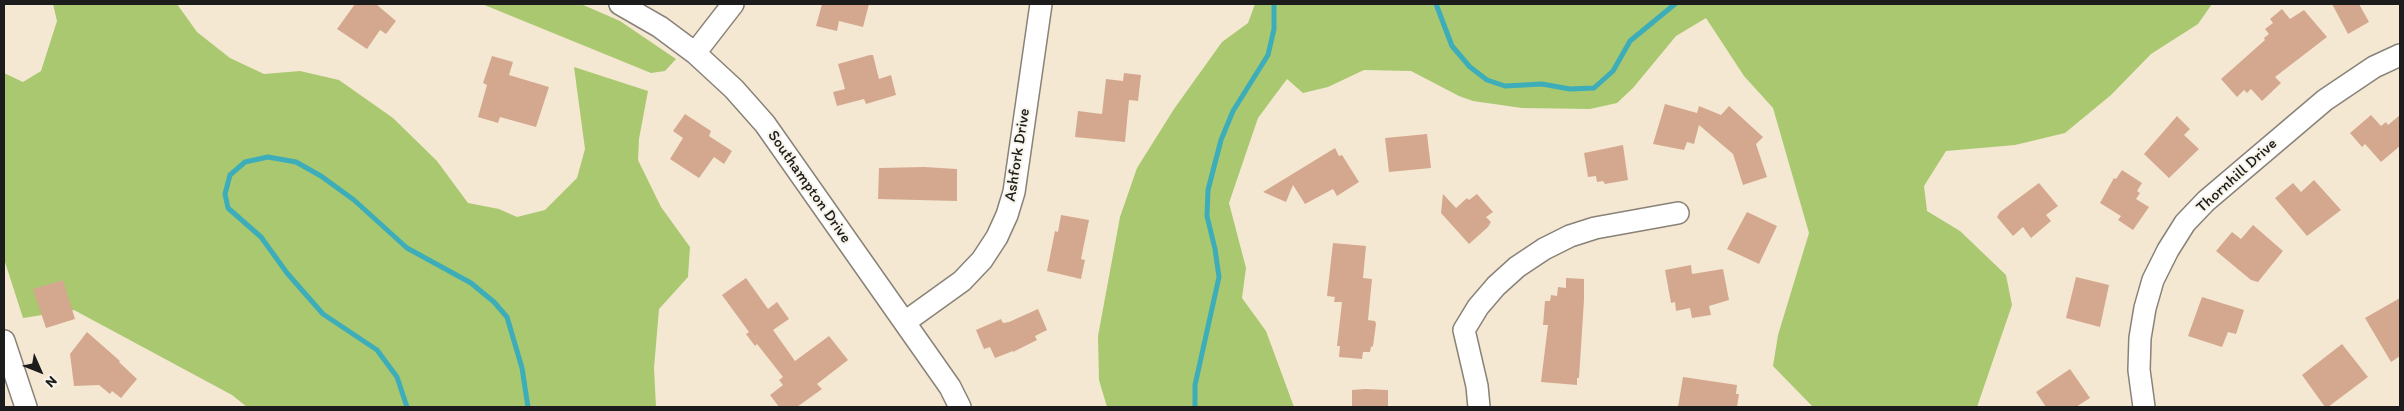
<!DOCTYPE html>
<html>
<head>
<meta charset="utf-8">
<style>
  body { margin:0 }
  #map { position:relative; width:2404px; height:411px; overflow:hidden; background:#f5e8d3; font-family:Itim,sans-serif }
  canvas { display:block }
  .frame { position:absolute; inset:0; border:5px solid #1c1c1c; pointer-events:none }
  .north { position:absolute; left:15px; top:346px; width:50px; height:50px; -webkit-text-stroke:4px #f7f3e8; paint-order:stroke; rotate:134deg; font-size:14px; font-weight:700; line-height:20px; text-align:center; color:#1c1c1c }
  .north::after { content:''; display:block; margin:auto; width:18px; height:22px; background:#1c1c1c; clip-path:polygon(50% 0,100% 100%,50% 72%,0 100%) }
</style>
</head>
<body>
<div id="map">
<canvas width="2404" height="411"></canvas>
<div class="frame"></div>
<div class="north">N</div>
</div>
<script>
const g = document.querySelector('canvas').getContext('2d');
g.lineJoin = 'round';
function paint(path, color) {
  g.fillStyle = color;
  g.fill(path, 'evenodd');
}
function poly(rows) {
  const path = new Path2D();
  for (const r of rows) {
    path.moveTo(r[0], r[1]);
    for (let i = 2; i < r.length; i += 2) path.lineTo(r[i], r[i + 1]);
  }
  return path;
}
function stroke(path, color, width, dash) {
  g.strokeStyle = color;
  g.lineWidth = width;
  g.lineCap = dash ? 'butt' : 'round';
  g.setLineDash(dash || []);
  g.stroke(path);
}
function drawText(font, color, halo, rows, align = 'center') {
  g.font = font + ' Itim,sans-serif';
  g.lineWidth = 4;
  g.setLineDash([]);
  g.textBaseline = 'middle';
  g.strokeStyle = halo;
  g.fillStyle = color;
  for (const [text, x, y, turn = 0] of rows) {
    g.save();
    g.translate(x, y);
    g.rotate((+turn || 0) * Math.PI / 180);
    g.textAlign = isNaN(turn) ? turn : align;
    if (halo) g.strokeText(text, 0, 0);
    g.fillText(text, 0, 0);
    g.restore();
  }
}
paint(poly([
  [53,4,177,4,197,32,230,58,264,74,300,71,339,80,393,118,437,161,468,203,499,209,517,217,545,210,577,178,585,149,574,67,648,91,639,139,638,160,661,207,690,247,688,277,659,309,654,368,656,407,247,407,232,395,74,310,23,318,4,259,4,73,23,82,41,71,57,21],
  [482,4,581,4,620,21,676,59,665,71,651,73],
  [1255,4,2212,4,2198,24,2151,54,2111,95,2065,133,2015,145,1946,151,1924,186,1927,211,1960,231,2006,275,2012,305,1977,407,1813,407,1773,366,1778,335,1809,233,1773,108,1744,76,1706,18,1676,36,1633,88,1617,103,1590,109,1522,108,1473,101,1459,96,1411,71,1364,70,1328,87,1303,93,1287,79,1258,118,1229,203,1246,268,1242,298,1266,331,1294,407,1107,407,1099,380,1098,336,1120,217,1137,168,1174,109,1222,42,1248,23]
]), '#a9c870');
stroke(poly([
  [1436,4,1452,46,1470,67,1487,80,1505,86,1542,84,1570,89,1594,88,1613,71,1630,41,1675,4],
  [407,407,397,377,377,350,323,314,287,273,261,237,228,208,225,194,230,175,245,162,268,157,296,162,321,176,354,200,407,248,471,283,494,302,507,317,522,368,528,407],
  [1195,407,1195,385,1219,277,1215,249,1207,216,1208,190,1221,140,1233,111,1268,55,1274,29,1274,4]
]), '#3dadba', 5);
paint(poly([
  [355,4,376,4,396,21,386,34,380,30,367,49,337,29],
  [822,4,869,4,863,27,839,21,837,31,816,26],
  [2332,4,2359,4,2369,22,2348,34],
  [2282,9,2290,19,2304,10,2327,37,2275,77,2281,83,2262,101,2251,89,2247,93,2244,90,2237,97,2221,79,2265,40,2264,38,2269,34,2265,29,2273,23,2270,19],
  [870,55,873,55,879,79,891,75,896,95,866,104,864,99,837,106,833,92,845,89,838,64],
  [492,56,513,62,509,75,549,87,536,127,500,117,498,123,478,117,487,85,483,83],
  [1124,73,1141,75,1138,101,1129,100,1125,142,1075,137,1078,111,1102,114,1106,79,1123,81],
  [1665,104,1697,113,1699,106,1721,115,1729,106,1763,137,1756,144,1767,177,1743,185,1733,154,1699,125,1694,144,1687,142,1684,150,1653,144],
  [685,114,711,131,709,136,732,151,724,164,714,157,699,178,670,159,683,138,673,131],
  [2371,115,2381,126,2386,122,2388,125,2400,115,2400,146,2381,162,2365,144,2362,147,2350,133],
  [2177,116,2190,129,2184,135,2199,149,2169,178,2144,154],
  [1427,134,1431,168,1389,172,1385,138],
  [1623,145,1628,180,1605,184,1603,181,1597,182,1596,176,1588,177,1584,153],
  [1335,148,1339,156,1342,155,1359,182,1337,196,1333,189,1305,204,1293,185,1286,202,1263,192],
  [924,167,957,169,957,201,878,199,879,168],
  [2122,170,2142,183,2137,191,2140,193,2136,199,2149,207,2133,230,2118,220,2121,216,2100,203,2114,178,2116,179],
  [2314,180,2341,210,2307,236,2275,198,2293,183,2301,192],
  [2039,183,2058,206,2046,215,2051,221,2031,238,2023,227,2013,236,1997,217,2000,212],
  [1443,194,1456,208,1467,198,1469,200,1477,194,1493,212,1486,217,1491,222,1488,227,1469,244,1441,213],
  [1747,212,1777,226,1759,264,1727,249],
  [1061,215,1089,220,1081,259,1085,260,1081,279,1047,271,1055,231,1058,232],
  [2253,225,2283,251,2258,282,2251,280,2216,251,2232,232,2241,239],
  [1333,243,1366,246,1363,278,1372,279,1368,320,1375,321,1376,324,1373,346,1371,347,1370,352,1363,352,1362,359,1339,357,1340,346,1337,346,1342,302,1334,302,1335,297,1327,296],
  [1691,265,1692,274,1723,269,1729,300,1709,306,1711,315,1692,318,1690,308,1676,311,1675,302,1671,303,1665,270],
  [2076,277,2109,285,2100,327,2066,318],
  [746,278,768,309,777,302,789,319,773,330,795,361,829,336,848,360,817,384,822,389,797,407,779,407,770,395,783,385,779,380,783,377,757,344,755,346,746,334,749,332,722,295],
  [1566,278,1584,279,1584,300,1579,378,1577,378,1577,385,1541,382,1548,325,1543,325,1545,301,1550,301,1551,295,1557,296,1558,287,1566,288],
  [63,280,75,319,46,328,33,289],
  [2202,297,2244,310,2236,334,2228,332,2222,347,2188,336],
  [2400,298,2400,356,2391,362,2365,318],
  [1038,309,1047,330,1035,336,1037,340,1013,352,1013,351,995,358,990,347,984,349,976,330,1001,319,1003,323,1009,322],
  [87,332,120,361,119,362,137,379,121,398,112,391,110,394,99,385,74,386,70,354],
  [2342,344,2368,377,2328,407,2325,407,2302,375],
  [2070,369,2090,398,2076,407,2046,407,2036,392],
  [1683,377,1737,385,1736,394,1739,394,1737,407,1678,407],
  [1365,389,1388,390,1388,407,1352,407,1352,390]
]), '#d4a88e');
const minor = poly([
  [620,4,660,27,695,53,734,89,765,124,950,387,960,407],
  [695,53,733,4],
  [905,322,962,281,982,260,997,237,1007,215,1014,192,1041,4],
  [4,341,26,407],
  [1479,407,1477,386,1464,330,1478,307,1496,286,1517,267,1544,249,1570,236,1595,228,1678,213],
  [2144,407,2139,370,2140,338,2145,308,2153,280,2168,250,2185,223,2206,201,2325,100,2374,67,2400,55]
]);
stroke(minor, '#888278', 24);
stroke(minor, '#fff', 21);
drawText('16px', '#1c1c1c', '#f7f3e8', [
  ["Ashfork Drive",1018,155,-81],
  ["Thornhill Drive",2237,176,-42],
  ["Southampton Drive",809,187,55]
]);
</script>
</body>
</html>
